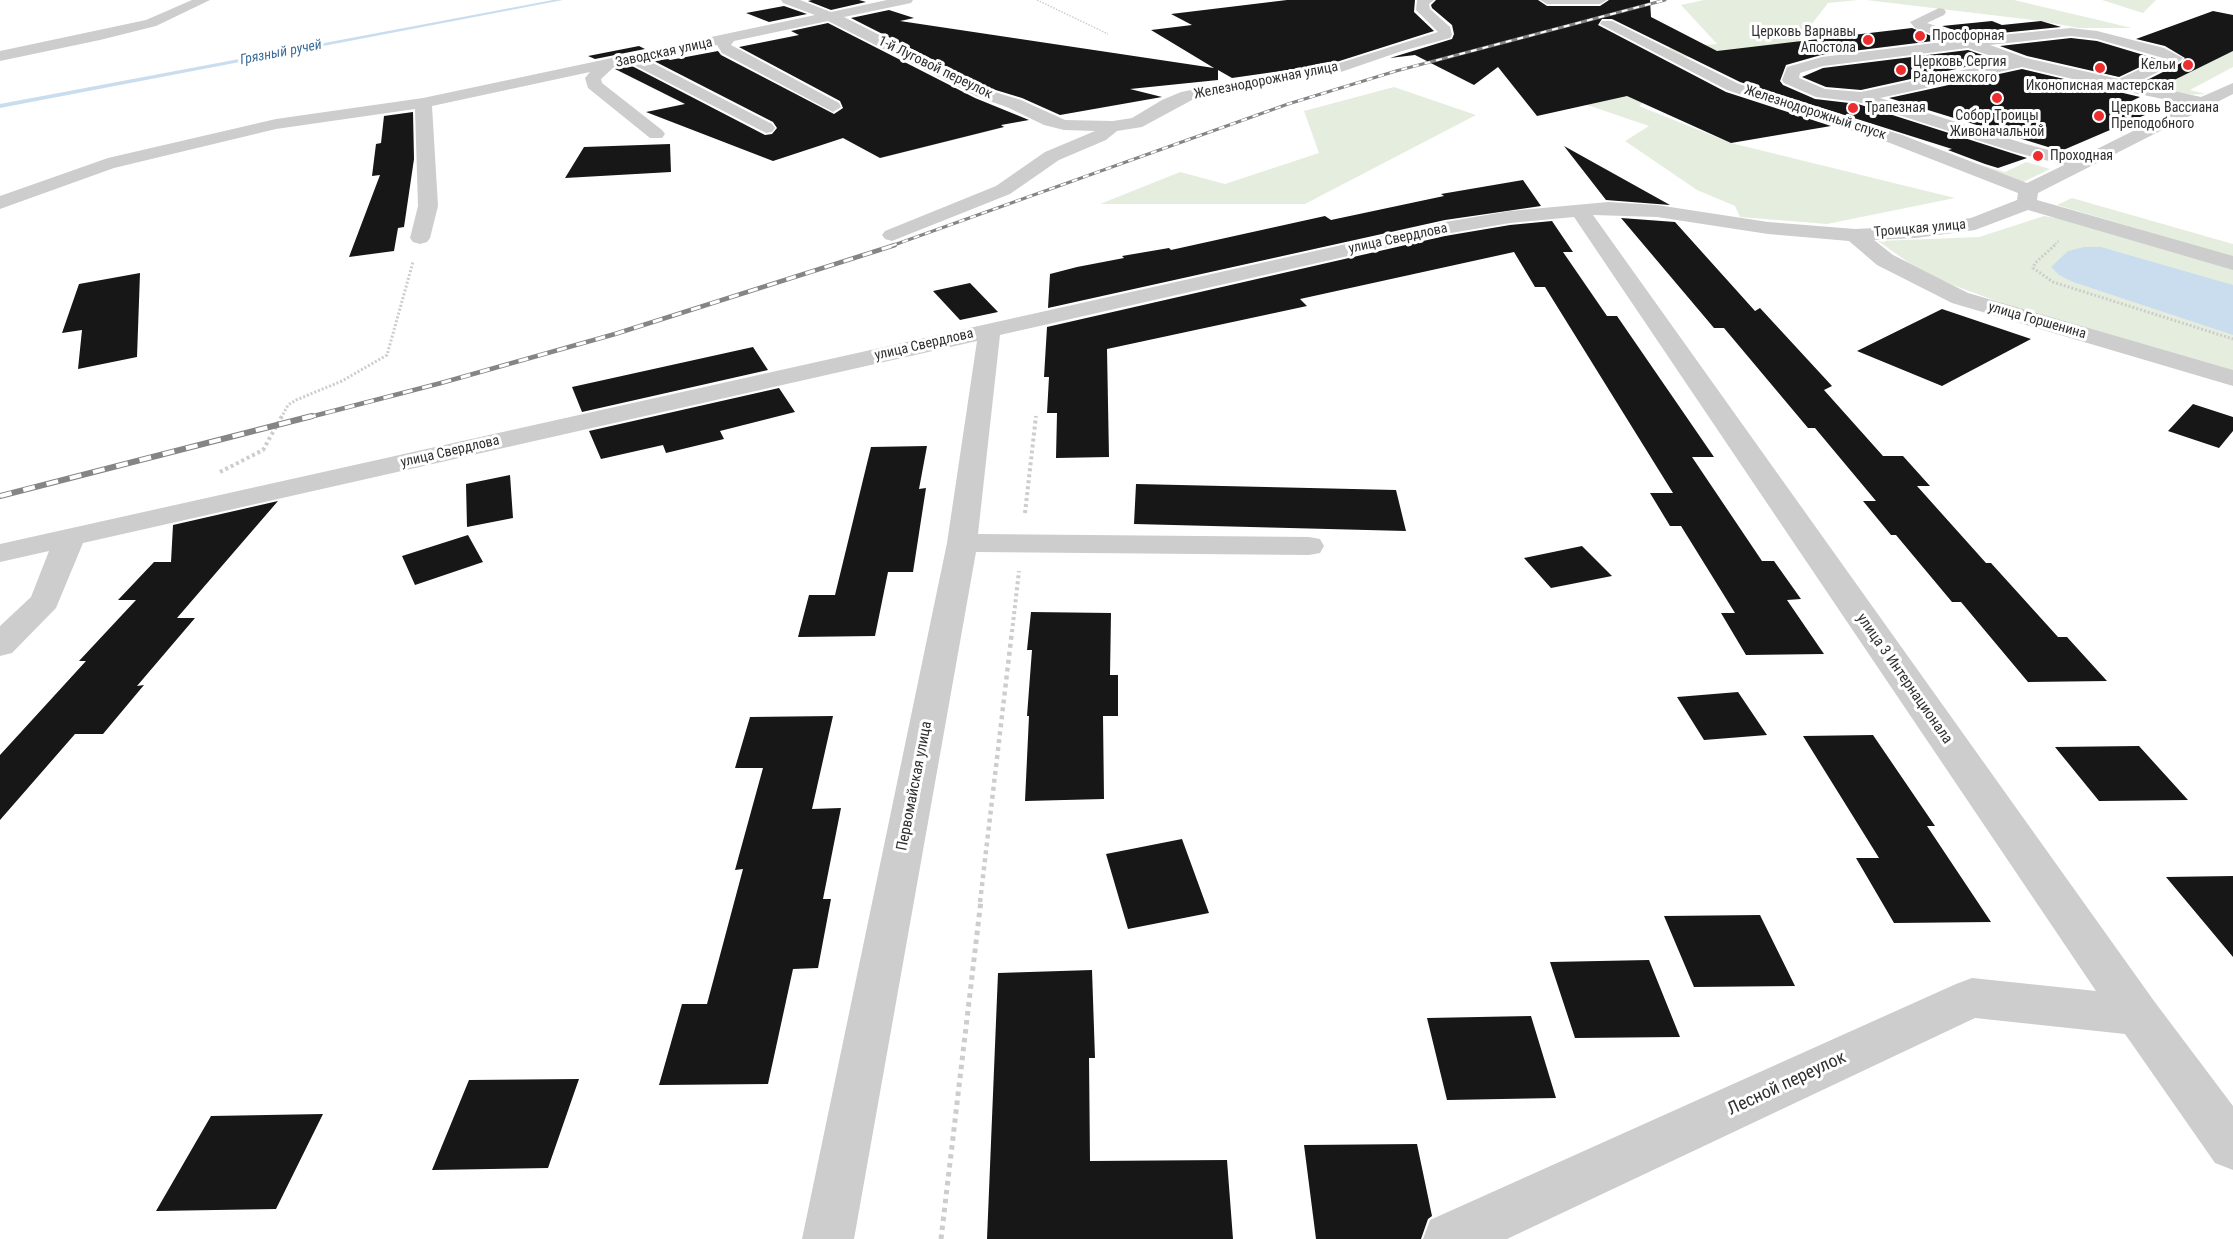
<!DOCTYPE html>
<html>
<head>
<meta charset="utf-8">
<style>
  body { margin:0 }
  canvas { display:block; background:#fff }
</style>
</head>
<body>
<canvas width="2233" height="1239"></canvas>
<script>
const g = document.querySelector('canvas').getContext('2d');
g.lineJoin = 'round';
function paint(path, color) {
  g.fillStyle = color;
  g.fill(path, 'evenodd');
}
function poly(rows) {
  const path = new Path2D();
  for (const r of rows) {
    path.moveTo(r[0], r[1]);
    for (let i = 2; i < r.length; i += 2) path.lineTo(r[i], r[i + 1]);
  }
  return path;
}
function stroke(path, color, width, dash) {
  g.strokeStyle = color;
  g.lineWidth = width;
  g.lineCap = dash ? 'butt' : 'round';
  g.setLineDash(dash || []);
  g.stroke(path);
}
function drawText(font, color, halo, rows, align = 'center') {
  g.font = font + ' "Roboto Condensed",sans-serif';
  g.lineWidth = 6;
  g.setLineDash([]);
  g.textBaseline = 'middle';
  g.strokeStyle = halo;
  g.fillStyle = color;
  for (const [text, x, y, turn = 0] of rows) {
    g.save();
    g.translate(x, y);
    g.rotate((+turn || 0) * Math.PI / 180);
    g.textAlign = isNaN(turn) ? turn : align;
    if (halo) g.strokeText(text, 0, 0);
    g.fillText(text, 0, 0);
    g.restore();
  }
}
paint(poly([
  [1704,0,1859,0,1828,3,1792,50,1729,61,1678,56,1668,48,1717,44,1681,5],
  [1866,0,2014,0,2132,28,2079,28,2041,21],
  [2102,0,2156,0,2143,13],
  [2233,51,2233,67,2190,90,2206,94,2183,95,2159,87],
  [1394,87,1476,115,1305,204,1100,204,1180,172,1225,184,1319,153,1304,111],
  [1537,88,1654,93,1639,106,1731,143,1955,198,1827,224,1740,217,1735,206,1697,190,1625,141,1649,126],
  [2026,162,2050,169,2015,186,1971,169,1981,165,2005,172],
  [2072,198,2233,244,2233,257,2057,205],
  [2044,216,2069,220,2233,267,2233,371,2021,310,1950,284,1912,265,1878,241,1979,237]
]), '#e5eede');
paint(poly([
  [2084,247,2101,247,2233,285,2233,335,2073,282,2059,275,2051,267,2068,251]
]), '#c9ddee');
paint(poly([
  [553,0,563,0,0,108,0,104,553,0]
]), '#c9ddee');
paint(poly([
  [812,0,859,0,866,2,831,10,808,1],
  [1287,0,1415,0,1414,12,1434,31,1330,64,1232,78,1218,70,1218,80,1130,89,1162,97,1060,115,1022,98,989,88,851,18,889,10,914,18,900,21,1214,68,1151,30,1192,25,1171,14],
  [1436,0,1538,0,1547,6,1600,6,1609,0,1650,0,1651,17,1717,51,1912,28,1941,40,1821,55,1786,65,1780,81,1783,85,1815,99,1858,104,2027,158,1998,168,1985,164,1948,150,1952,149,1740,82,1612,19,1602,19,1598,25,1726,92,1831,126,1731,143,1627,96,1537,116,1498,67,1474,85,1415,55,1390,58,1452,39,1454,34,1452,25,1432,8,1431,5],
  [784,6,807,14,769,22,746,13],
  [2213,11,2233,15,2233,51,2162,86,2143,82,2181,63,2185,58,2165,46,2136,39],
  [1992,21,2002,25,2041,21,2061,27,1971,36,1942,26],
  [828,23,975,98,1029,120,1001,125,1004,127,880,158,843,138,773,161,646,112,685,104,615,69,630,65,765,135,772,134,777,128,773,122,654,61,666,58,670,60,718,51,721,55,834,114,843,108,840,101,739,47,799,35,791,31],
  [2071,38,2097,41,2157,59,2119,77,2027,56,2000,46],
  [639,46,645,49,595,59,588,56],
  [1968,50,1997,60,1861,90,1826,87,1802,77,1823,68],
  [2022,69,2140,97,2117,108,2145,115,2061,151,1889,98],
  [413,112,414,159,404,227,398,228,394,251,349,257,380,175,372,176,376,144,381,143,384,116],
  [670,144,671,172,565,178,584,147],
  [1564,146,1670,205,1606,200],
  [1523,180,1541,206,1445,220,1048,308,1050,274,1077,267,1124,258,1122,256,1169,248,1171,250,1325,216,1331,220,1444,196,1441,194],
  [1621,218,1675,222,1755,311,1760,308,1832,386,1824,390,1883,456,1903,456,1930,486,1917,486,1986,563,1991,563,2058,637,2067,637,2107,681,2028,682,1961,602,1952,602,1896,535,1891,535,1863,501,1876,501,1815,428,1808,428,1724,328,1714,328],
  [1552,221,1573,252,1563,252,1607,316,1617,316,1714,457,1692,457,1762,561,1774,561,1801,599,1787,600,1824,654,1746,655,1721,613,1735,613,1681,526,1670,526,1650,493,1673,493,1545,287,1535,287,1514,252,1300,299,1307,306,1107,349,1109,457,1056,458,1057,413,1047,413,1049,377,1044,377,1047,327,1445,236,1510,225],
  [140,273,137,357,78,369,82,330,62,333,79,284],
  [970,283,998,312,960,320,933,291],
  [1942,309,2031,339,1942,386,1857,351],
  [753,347,768,370,582,412,572,387],
  [779,388,795,412,720,431,724,439,666,453,663,445,601,459,589,431],
  [2193,404,2233,417,2233,431,2219,448,2168,431],
  [927,446,919,489,926,488,913,572,888,572,875,636,798,637,809,595,835,595,871,447],
  [510,475,513,518,467,527,466,484],
  [1136,484,1396,490,1406,531,1134,524],
  [278,501,177,618,195,618,137,686,144,685,103,734,75,734,0,820,0,755,86,661,79,661,136,600,118,600,154,562,171,562,173,525],
  [468,535,483,562,415,585,402,556],
  [1582,546,1612,576,1551,588,1524,558],
  [1031,612,1111,613,1110,675,1118,675,1118,716,1103,716,1104,799,1025,801,1029,716,1027,716,1032,650,1027,650],
  [1738,692,1767,735,1704,740,1677,697],
  [833,716,812,809,841,808,823,899,831,899,818,968,793,969,768,1084,659,1085,682,1004,707,1004,743,869,735,870,763,768,735,768,750,717],
  [1873,735,1935,826,1927,826,1991,922,1894,923,1856,858,1879,858,1803,736],
  [2139,746,2188,800,2099,801,2055,747],
  [1182,839,1209,913,1128,929,1106,854],
  [2233,876,2233,957,2166,877],
  [1760,915,1795,986,1694,987,1664,916],
  [1649,960,1680,1037,1575,1038,1550,962],
  [1092,970,1095,1058,1089,1058,1090,1161,1227,1160,1233,1239,987,1239,998,973],
  [1531,1016,1556,1098,1447,1100,1427,1018],
  [579,1079,548,1168,432,1170,469,1080],
  [323,1114,276,1209,156,1211,211,1116],
  [1417,1144,1432,1216,1428,1219,1421,1239,1316,1239,1304,1145]
]), '#171717');
stroke(poly([
  [1037,0,1108,34]
]), '#cdcdcd', 1.5, [1.5, 1.5]);
stroke(poly([
  [2053,246,2060,240]
]), '#cdcdcd', 2, [1.5, 1.5]);
stroke(poly([
  [2055,245,2035,263,2033,268,2053,282,2233,339],
  [281,418,288,405,296,400,342,381,387,355,413,262]
]), '#cdcdcd', 3, [2, 2]);
stroke(poly([
  [220,472,263,450,282,416],
  [1025,513,1036,416],
  [1012,632,1019,571]
]), '#cdcdcd', 4, [3, 3]);
stroke(poly([
  [980,902,1012,631]
]), '#cdcdcd', 4.5, [4, 4]);
stroke(poly([
  [941,1239,981,900]
]), '#cdcdcd', 5, [4.5, 4.5]);
paint(poly([
  [192,0,210,0,156,26,100,40,0,61,0,51,146,20,192,0],
  [781,0,800,0,831,12,887,0,913,0,911,3,844,17,988,90,1021,100,1065,120,1113,121,1132,118,1162,100,1181,92,1279,72,1330,66,1438,32,1416,10,1417,0,1434,0,1429,4,1430,9,1450,27,1452,35,1450,38,1402,51,1338,73,1279,82,1192,100,1142,127,1117,131,1106,140,1059,160,1010,194,892,241,885,239,882,235,885,231,996,186,1045,152,1095,131,1064,130,1044,125,1009,108,976,96,828,21,734,41,731,45,839,103,841,107,833,112,722,53,717,45,647,60,772,124,775,128,772,132,766,133,630,63,614,67,601,79,602,83,662,130,665,134,662,138,650,138,588,88,585,78,590,72,432,106,438,206,430,238,427,242,420,244,413,242,410,238,418,206,415,109,276,129,114,168,0,209,0,196,108,158,276,119,423,98,815,15,783,3,781,0],
  [1540,0,1607,0,1600,4,1547,4,1540,0],
  [1939,8,1944,9,1946,12,1944,15,1927,23,1971,38,2071,28,2097,31,2164,48,2183,58,2180,61,2136,83,2201,97,2233,83,2233,94,2038,193,2037,200,2233,256,2233,270,2028,210,1975,230,1916,238,1874,240,1893,255,1968,293,2233,370,2233,386,1952,303,1877,265,1849,241,1768,234,1657,217,1593,215,2154,1001,2233,1106,2233,1170,2215,1163,2125,1034,1975,1018,1507,1239,1423,1239,1430,1220,1956,984,1972,978,2096,991,1574,217,1510,223,1445,234,1000,335,978,534,1309,537,1320,539,1324,546,1320,553,1309,555,976,552,854,1239,802,1239,947,543,977,341,83,543,56,608,12,653,0,656,0,626,31,597,49,551,0,562,0,544,1445,222,1510,211,1608,202,1657,205,1768,222,1855,229,1916,226,1971,218,2017,200,2018,193,1890,143,1727,90,1600,24,1602,21,1612,21,1739,84,1902,135,2027,183,2064,165,2014,152,1858,102,1816,97,1784,83,1782,80,1787,67,1822,57,1950,41,1915,28,1910,22,1939,8],
  [2071,36,2097,39,2163,58,2119,79,2026,58,1990,45,2071,36],
  [1968,48,2005,61,1861,92,1825,89,1799,78,1800,73,1823,66,1968,48],
  [2022,67,2119,90,2187,104,2079,158,2026,144,1880,98,2022,67]
]), '#cdcdcd');
const railFar2 = poly([
  [891,246,1288,104,1396,71,1665,0]
]);
const railFar1 = poly([
  [306,418,441,383,615,334,895,245]
]);
const rail = poly([
  [0,496,312,416]
]);
stroke(railFar2, '#858585', 3);
stroke(railFar1, '#858585', 4.5);
stroke(rail, '#858585', 6);
stroke(railFar2, '#fff', 2, [6]);
stroke(railFar1, '#fff', 3, [10]);
stroke(rail, '#fff', 4, [12]);
for (const [x, y, r, color] of [
  [1920,36,6,"#ed2d2e"],
  [1868,40,6,"#ed2d2e"],
  [2188,65,6,"#ed2d2e"],
  [2100,68,6,"#ed2d2e"],
  [1901,70,6,"#ed2d2e"],
  [1997,98,6,"#ed2d2e"],
  [1853,108,6,"#ed2d2e"],
  [2099,116,6,"#ed2d2e"],
  [2038,156,6,"#ed2d2e"]
]) {
  const dot = new Path2D();
  dot.arc(x, y, r, 0, 2 * Math.PI);
  g.fillStyle = color;
  g.fill(dot);
  stroke(dot, '#fff', 2);
}
drawText('14px', '#303030', '#fff', [
  ["Церковь Варнавы",1856,32,"right"],
  ["Апостола",1856,48,"right"],
  ["Просфорная",1932,36],
  ["Церковь Сергия",1913,62],
  ["Радонежского",1913,78],
  ["Кельи",2176,65,"right"],
  ["Иконописная мастерская",2100,86,"center"],
  ["Трапезная",1865,108],
  ["Церковь Вассиана",2111,108],
  ["Преподобного",2111,124],
  ["Собор Троицы",1997,116,"center"],
  ["Живоначальной",1997,132,"center"],
  ["Проходная",2050,156]
], 'left');
drawText('italic 14px', '#3a6c96', '#fff', [
  ["Грязный ручей",281,53,-11]
]);
drawText('14px', '#303030', '#fff', [
  ["Заводская улица",664,53,-12],
  ["1-й Луговой переулок",935,68,26],
  ["Железнодорожная улица",1266,81,-11],
  ["Железнодорожный спуск",1815,113,18],
  ["Троицкая улица",1920,229,-5],
  ["улица Свердлова",1398,239,-12],
  ["улица Горшенина",2037,321,16],
  ["улица Свердлова",924,345,-13],
  ["улица Свердлова",450,452,-13]
]);
drawText('15px', '#303030', '#fff', [
  ["улица 3 Интернационала",1904,679,55],
  ["Первомайская улица",915,786,-79]
]);
drawText('18px', '#303030', '#fff', [
  ["Лесной переулок",1787,1084,-25]
]);
</script>
</body>
</html>
